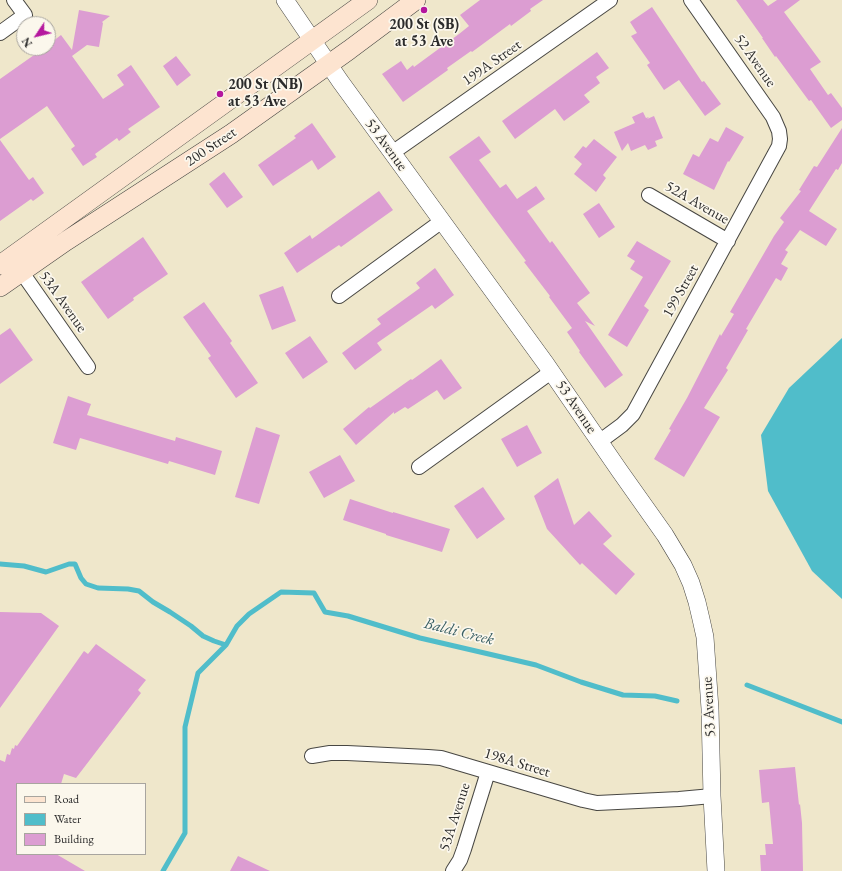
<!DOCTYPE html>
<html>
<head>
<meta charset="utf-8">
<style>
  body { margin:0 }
  #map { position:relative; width:842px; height:871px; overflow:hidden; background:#efe7cb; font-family:"EB Garamond",serif }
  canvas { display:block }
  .legend { position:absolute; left:16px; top:783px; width:130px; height:72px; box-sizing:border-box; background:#fbf7ec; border:1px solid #a8a59f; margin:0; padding:5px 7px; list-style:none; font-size:12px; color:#2b2b2b }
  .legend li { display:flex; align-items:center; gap:8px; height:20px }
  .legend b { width:20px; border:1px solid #a8a59f }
  .north { position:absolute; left:16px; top:16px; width:40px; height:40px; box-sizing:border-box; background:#fbf7ec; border:1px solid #a8a59f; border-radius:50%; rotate:235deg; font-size:11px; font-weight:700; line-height:16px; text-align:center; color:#2b2b2b }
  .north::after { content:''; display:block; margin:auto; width:14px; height:18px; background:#b5179e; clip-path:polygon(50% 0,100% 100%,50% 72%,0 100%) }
</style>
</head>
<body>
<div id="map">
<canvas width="842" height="871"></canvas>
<ul class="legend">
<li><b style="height:5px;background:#fde4d0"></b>Road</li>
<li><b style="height:11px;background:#50bdca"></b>Water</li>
<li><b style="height:11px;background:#dc9dd2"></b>Building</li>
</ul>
<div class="north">N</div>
</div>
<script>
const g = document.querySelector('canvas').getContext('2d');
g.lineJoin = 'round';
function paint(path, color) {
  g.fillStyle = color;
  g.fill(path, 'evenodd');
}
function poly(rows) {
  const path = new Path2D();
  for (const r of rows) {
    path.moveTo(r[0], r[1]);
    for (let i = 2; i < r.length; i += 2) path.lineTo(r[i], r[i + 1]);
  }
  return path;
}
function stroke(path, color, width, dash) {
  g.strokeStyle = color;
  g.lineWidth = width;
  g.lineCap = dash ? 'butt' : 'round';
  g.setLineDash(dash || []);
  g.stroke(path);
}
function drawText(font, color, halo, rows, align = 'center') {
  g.font = font + ' "EB Garamond",serif';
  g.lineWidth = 3.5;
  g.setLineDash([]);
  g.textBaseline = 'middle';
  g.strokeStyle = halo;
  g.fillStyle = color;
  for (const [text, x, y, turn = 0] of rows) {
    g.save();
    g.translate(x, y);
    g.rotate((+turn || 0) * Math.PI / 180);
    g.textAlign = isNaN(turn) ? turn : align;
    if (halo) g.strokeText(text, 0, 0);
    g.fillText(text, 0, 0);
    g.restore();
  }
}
paint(poly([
  [842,338,842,599,812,571,768,491,761,435,789,388]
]), '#50bdca');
stroke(poly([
  [0,564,24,566,46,572,69,564,75,564,81,578,86,584,98,588,128,589,139,591,153,602,170,612,191,626,203,636,214,641,226,645],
  [747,685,842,722],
  [163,871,185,833,185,727,198,673,226,645,237,626,249,614,281,592,314,593,325,612,348,616,420,638,536,665,581,682,623,695,655,696,677,701]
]), '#50bdca', 5);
paint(poly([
  [480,0,543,0,530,9,531,11,511,26,510,24,472,52,471,51,447,68,448,70,403,102,382,74,401,61,407,70,413,65,414,67,459,34,469,26,460,15],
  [736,0,763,0,768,6,777,0,800,0,784,12,821,62,810,69,828,95,831,93,842,108,842,120,831,128,811,100,809,101,776,56,775,57,762,38,763,38],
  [652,7,702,82,704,81,721,104,705,116,679,80,664,90,647,65,650,63,631,36,637,33,630,22],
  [79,10,110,16,102,22,103,23,99,47,87,45,72,56,103,99,124,85,117,75,131,65,160,107,128,129,131,132,119,141,117,138,95,154,97,157,83,166,71,149,75,146,47,106,0,139,0,79,44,48,48,48,48,45,61,35,72,50],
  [597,52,609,68,596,77,600,83,584,95,590,102,564,121,555,109,515,139,502,121],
  [176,56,191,75,177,86,163,66],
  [643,112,646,118,649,117,647,119,654,116,663,138,655,141,657,146,648,150,645,145,631,151,628,143,622,151,614,132,635,123,632,117],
  [312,123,336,157,318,170,312,160,273,186,258,165,296,138,294,136],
  [726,127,744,137,729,162,728,161,714,190,683,174,693,154,699,157,710,138,718,142],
  [842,128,842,163,838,170,836,169,809,211,837,229,826,246,800,230,785,250,788,252,781,264,788,268,781,281,776,278,746,329,748,330,726,368,728,370,704,408,720,417,684,477,654,459,671,430,669,429,687,398,720,334,721,336,734,314,730,312,774,236,784,222,780,218,801,191,799,190,814,166,817,167],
  [479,136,491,152,479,160,500,188,506,184,517,199,536,186,545,199,527,211,550,243,552,241,590,293,577,303,595,326,585,321,623,375,605,388,579,352,580,351,567,332,572,328,549,297,550,296,524,262,526,261,490,213,449,157],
  [594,139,617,157,603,175,606,178,596,192,574,174,582,164,574,157,583,146,586,148],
  [0,140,29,180,33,177,44,193,33,201,31,199,0,221],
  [224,172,243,197,227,208,209,184],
  [379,191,393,210,341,247,339,245,297,273,284,253,310,235,312,239],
  [599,203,615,227,599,238,583,214],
  [143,237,168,274,133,298,134,300,108,319,81,282],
  [637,241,671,261,644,306,649,310,627,347,608,335,643,277,630,269,635,261,627,256],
  [435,268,454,295,435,309,432,305,377,343,382,350,355,370,342,353,381,324,377,319,420,288,416,283],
  [283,286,296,321,272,330,259,295],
  [204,302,232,341,230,343,258,383,236,398,208,358,211,356,183,317],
  [10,328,33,360,0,384,0,335],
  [310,336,328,362,303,379,285,353],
  [441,359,462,388,444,400,437,390,408,409,405,407,394,414,394,412,356,445,343,429,369,407,370,408,411,379,412,380],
  [68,396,91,404,87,415,175,441,176,437,222,451,215,475,169,461,168,464,80,438,76,450,53,443],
  [527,425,542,453,517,467,501,439],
  [256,427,280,435,259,504,235,497],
  [340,455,355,481,324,498,309,472],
  [558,478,574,525,589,511,612,536,603,544,635,574,616,595,582,563,580,565,547,529,534,496],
  [483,487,505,519,477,539,454,506],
  [350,499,393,513,393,512,450,529,442,552,386,535,386,534,343,520],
  [0,612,41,613,59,626,0,708],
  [96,644,146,680,138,690,141,693,76,778,64,774,61,784,17,784,17,854,56,854,85,871,0,871,0,760,5,762,7,754,10,755,12,748,14,749,15,745,17,746,84,651,88,654],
  [795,767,799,805,800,804,802,823,803,871,761,871,760,855,766,855,765,844,773,844,769,802,762,803,759,770],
  [238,856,270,871,230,871]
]), '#dc9dd2');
const minor = poly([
  [0,33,25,15,14,0],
  [392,153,610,0],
  [649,195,728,241],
  [16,264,88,367],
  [339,296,442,221],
  [599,442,622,425,633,414,779,146,780,139,779,131,773,117,691,0],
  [419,467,551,372],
  [312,756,330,753,347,753,428,757,441,758,583,800,597,803,679,799,712,796],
  [453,871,460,860,464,849,488,772]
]);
const tertiary = poly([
  [285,0,340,81,546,364,619,470,665,535,683,565,691,583,697,602,701,619,705,637,710,709,712,796,716,871]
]);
const secondary = poly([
  [0,265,368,0],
  [0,287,66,241,231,134,349,50,416,0]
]);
stroke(minor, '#484743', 16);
stroke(tertiary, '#484743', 18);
stroke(secondary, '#484743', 20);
stroke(minor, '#fff', 14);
stroke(tertiary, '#fff', 17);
stroke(secondary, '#fde4d0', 19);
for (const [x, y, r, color] of [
  [424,10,4,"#b5179e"],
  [220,94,4,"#b5179e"]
]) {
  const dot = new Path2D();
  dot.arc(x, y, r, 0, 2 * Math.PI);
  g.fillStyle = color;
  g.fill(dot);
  stroke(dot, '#fbf7ec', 1.5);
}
drawText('bold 15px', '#2b2b2b', '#fbf7ec', [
  ["200 St (SB)",424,25],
  ["at 53 Ave",424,42],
  ["200 St (NB)",228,85,"left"],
  ["at 53 Ave",228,102,"left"]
]);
drawText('15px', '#2b2b2b', '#fbf7ec', [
  ["52 Avenue",755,61,55],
  ["199A Street",492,63,-35],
  ["53 Avenue",386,145,54],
  ["200 Street",211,147,-34],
  ["52A Avenue",697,203,30],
  ["199 Street",681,291,-61],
  ["53A Avenue",63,302,55],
  ["53 Avenue",576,407,56],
  ["53 Avenue",709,707,-93],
  ["198A Street",517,763,17],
  ["53A Avenue",455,817,-72]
]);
drawText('italic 16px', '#385e63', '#fbf7ec', [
  ["Baldi Creek",459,632,14]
]);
</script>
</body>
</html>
